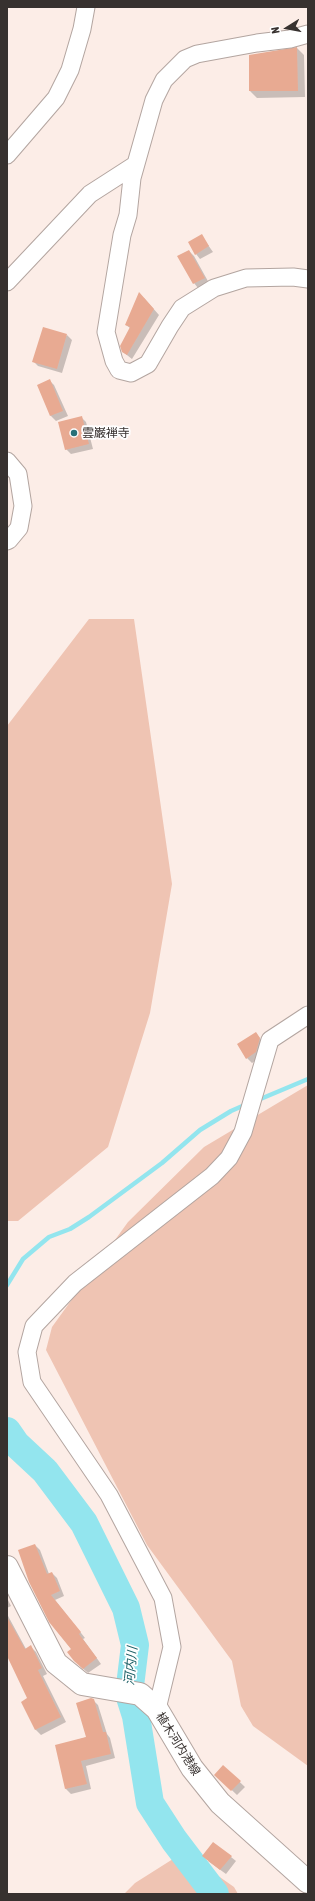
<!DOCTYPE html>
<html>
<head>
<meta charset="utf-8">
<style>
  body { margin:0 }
  #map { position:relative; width:315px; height:1901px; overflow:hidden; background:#fcede7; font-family:"Asap Condensed",sans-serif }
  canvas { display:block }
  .frame { position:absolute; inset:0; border:8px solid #37312f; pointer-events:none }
  .north { position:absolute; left:267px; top:8px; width:40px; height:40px; -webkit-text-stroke:3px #fefefe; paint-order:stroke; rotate:259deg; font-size:11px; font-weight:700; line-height:16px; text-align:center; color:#37312f }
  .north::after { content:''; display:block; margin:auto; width:14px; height:18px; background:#37312f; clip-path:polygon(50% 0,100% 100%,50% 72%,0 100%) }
</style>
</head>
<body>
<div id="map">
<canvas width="315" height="1901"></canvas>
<div class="frame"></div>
<div class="north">N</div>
</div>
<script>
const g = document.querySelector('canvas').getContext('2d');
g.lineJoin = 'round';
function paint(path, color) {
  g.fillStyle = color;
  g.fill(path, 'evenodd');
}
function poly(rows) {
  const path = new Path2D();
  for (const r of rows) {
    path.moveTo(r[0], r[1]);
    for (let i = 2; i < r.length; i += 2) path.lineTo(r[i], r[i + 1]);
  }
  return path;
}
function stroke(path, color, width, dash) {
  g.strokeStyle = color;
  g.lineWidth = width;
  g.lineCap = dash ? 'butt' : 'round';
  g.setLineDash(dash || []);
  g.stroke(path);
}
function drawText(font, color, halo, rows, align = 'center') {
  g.font = font + ' "Asap Condensed","Noto Sans JP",sans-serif';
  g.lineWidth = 3.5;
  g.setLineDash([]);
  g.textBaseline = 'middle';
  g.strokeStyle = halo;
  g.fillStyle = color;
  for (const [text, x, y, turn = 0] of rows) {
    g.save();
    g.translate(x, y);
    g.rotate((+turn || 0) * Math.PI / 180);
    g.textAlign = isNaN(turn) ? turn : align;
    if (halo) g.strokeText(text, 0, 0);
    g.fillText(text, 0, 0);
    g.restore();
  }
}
paint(poly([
  [89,619,134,619,172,884,150,1013,108,1147,18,1221,7,1221,7,726],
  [308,1085,308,1766,253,1726,241,1706,232,1661,147,1545,46,1350,52,1327,128,1222,204,1147],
  [184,1852,234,1887,238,1894,124,1894,135,1883]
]), '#efc4b3');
paint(poly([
  [297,48,304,55,305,97,257,98,250,91,250,56],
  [201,235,213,252,200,259,196,254],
  [189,251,194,256,209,283,198,288,194,283],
  [144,298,159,315,132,359,123,352,130,328,126,325],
  [67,335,72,340,62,373,38,366,34,362],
  [49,380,54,385,68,416,56,421,51,416,38,386],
  [81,417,86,422,93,449,71,454,66,449],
  [256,1033,264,1044,261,1057,252,1063,247,1058],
  [35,1545,40,1550,49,1574,52,1573,57,1578,64,1596,55,1600,85,1638,83,1639,101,1664,88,1673,80,1666,72,1650,50,1622],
  [7,1598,11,1606,7,1608],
  [7,1614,26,1649,31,1647,36,1652,47,1674,43,1676,66,1722,41,1735,35,1729,29,1699,7,1653],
  [93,1700,98,1705,107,1734,110,1738,115,1758,86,1766,91,1789,71,1794,66,1789,56,1746,87,1737],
  [223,1766,245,1787,237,1795,216,1775],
  [231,1857,236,1861,226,1874,208,1861]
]), '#0003');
stroke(poly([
  [258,1100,308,1079],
  [7,1285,23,1259,49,1237,70,1229,89,1217,162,1163,200,1130,231,1111,247,1104]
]), '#93e5ee', 4.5);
stroke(poly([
  [7,1431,16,1444,45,1471,84,1523,126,1608,135,1645,129,1694,136,1716,150,1803,174,1840,215,1894]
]), '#93e5ee', 28);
paint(poly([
  [297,47,298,91,249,91,249,55],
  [202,234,209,246,195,255,188,242],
  [189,250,205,278,193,284,177,256],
  [139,292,154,309,127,355,122,352,120,346,130,327,125,325],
  [43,327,67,334,57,369,32,362],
  [50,379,63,411,50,416,37,385],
  [82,416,89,444,65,450,58,422],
  [256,1032,260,1038,256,1052,246,1059,237,1044],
  [35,1544,47,1574,52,1572,60,1591,51,1595,81,1632,79,1634,97,1658,83,1669,74,1661,67,1652,71,1649,49,1622,29,1582,18,1550],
  [7,1617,25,1649,31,1645,42,1668,38,1670,61,1717,35,1730,21,1702,27,1698,7,1656],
  [91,1698,94,1699,103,1732,106,1732,111,1754,81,1761,87,1784,65,1789,55,1745,86,1737,76,1703],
  [223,1765,241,1781,231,1791,214,1775],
  [213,1842,232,1856,220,1870,202,1856]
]), '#e8aa92');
const street = poly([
  [308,34,290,39,257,43,197,54,185,59,164,80,154,100,132,178,128,215,122,235,106,332,114,361,119,370,131,373,148,364,170,326,182,308,214,288,246,278,293,277,308,279],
  [7,155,56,98,70,70,82,29,86,7],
  [7,282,90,194,135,165],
  [7,461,18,474,23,506,19,528,9,540,7,541],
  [157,1709,172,1647,163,1598,109,1495,32,1382,27,1352,34,1326,75,1283,212,1176,229,1158,243,1132,270,1040,308,1015]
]);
const secondary = poly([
  [7,1567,56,1663,82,1684,140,1694,157,1709,192,1768,220,1803,308,1882]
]);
stroke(street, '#b3a5a0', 19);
stroke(secondary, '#b3a5a0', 24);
stroke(street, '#fff', 17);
stroke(secondary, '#fff', 22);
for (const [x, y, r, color] of [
  [74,433,4,"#277078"]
]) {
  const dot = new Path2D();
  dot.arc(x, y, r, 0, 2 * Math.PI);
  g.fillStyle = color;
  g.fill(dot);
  stroke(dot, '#fefefe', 1.5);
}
drawText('12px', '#37312f', '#fefefe', [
  ["雲巌禅寺",82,433]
], 'left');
drawText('12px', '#37312f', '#fefefe', [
  ["植木河内港線",178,1744,58]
]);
drawText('italic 13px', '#1a5e64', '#fefefe', [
  ["河内川",131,1666,-85]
]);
</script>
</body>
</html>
